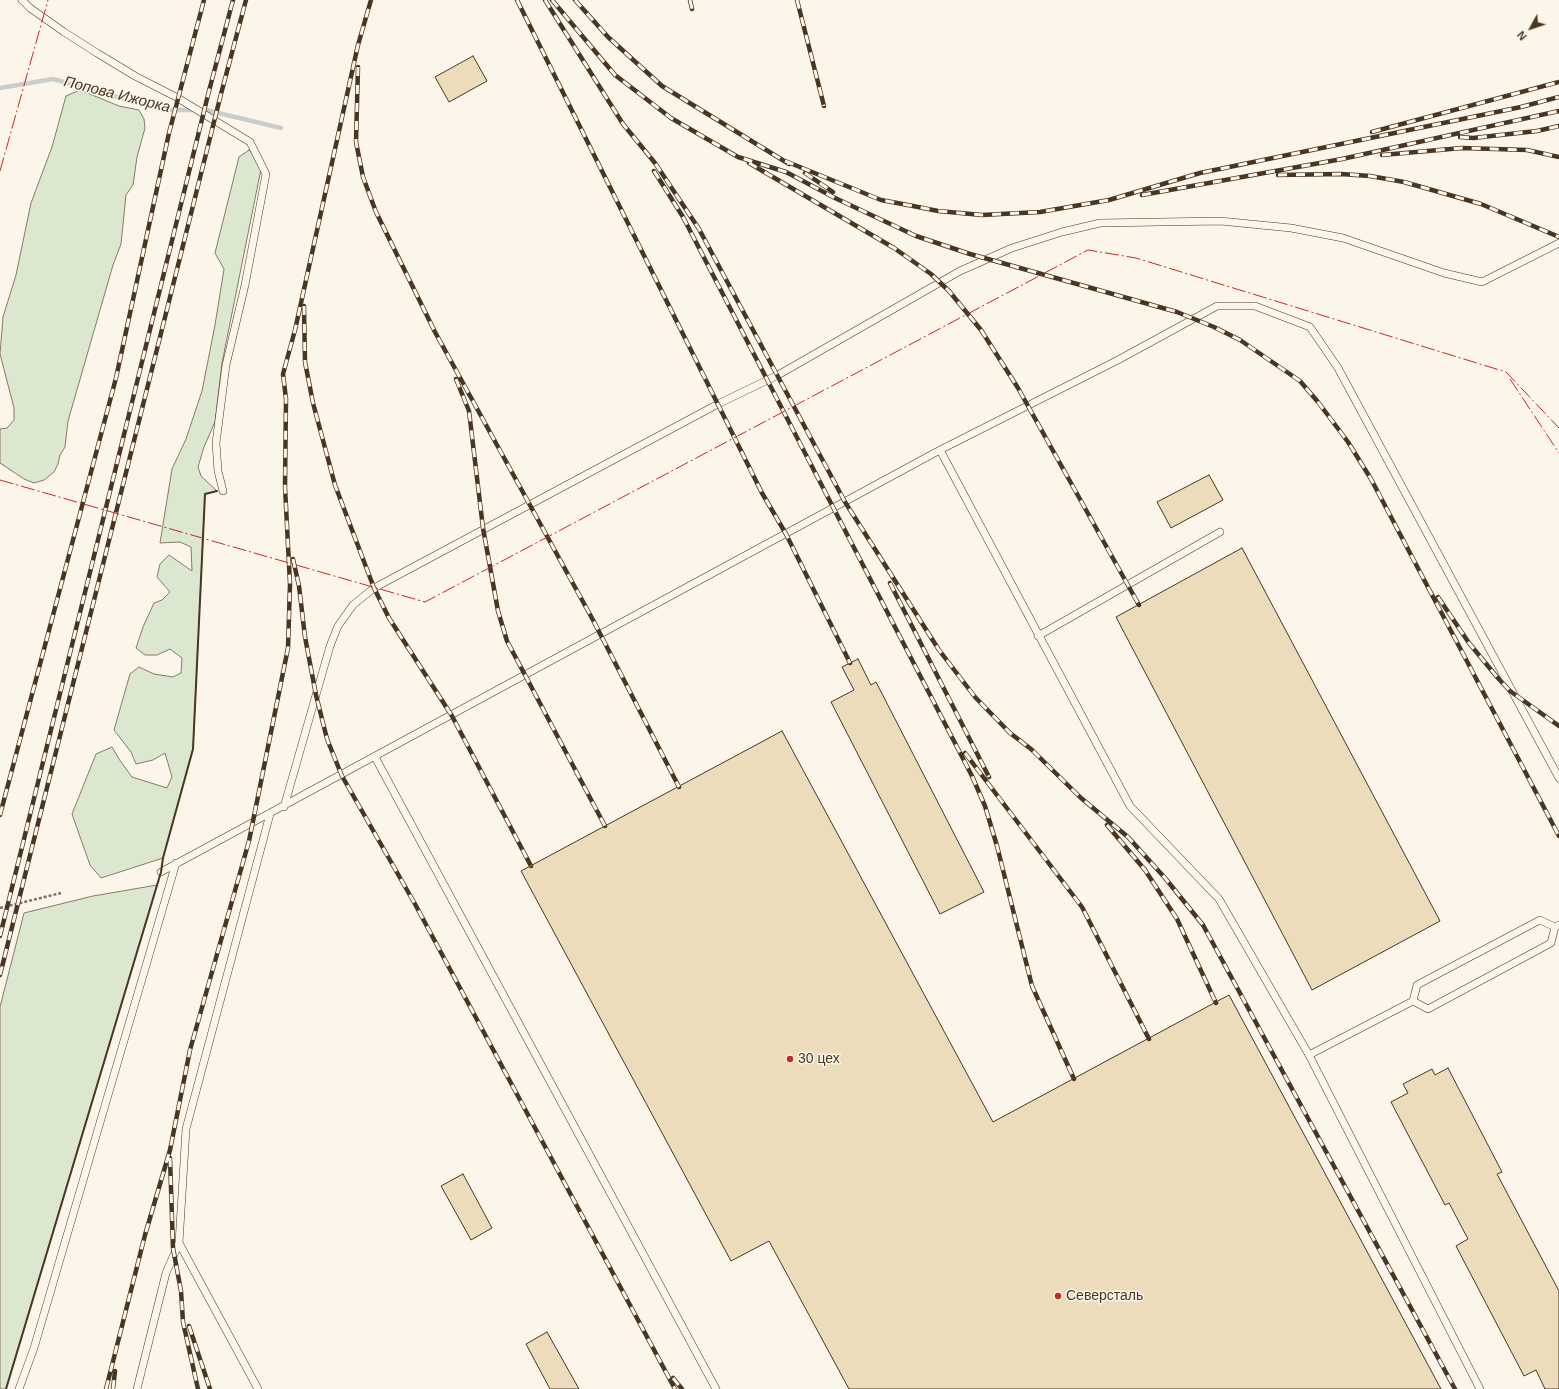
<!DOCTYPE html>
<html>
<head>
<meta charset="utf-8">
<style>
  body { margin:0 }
  #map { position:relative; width:1559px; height:1389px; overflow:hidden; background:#fbf6e9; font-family:Arial,sans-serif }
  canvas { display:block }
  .north { position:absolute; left:1511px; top:8px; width:40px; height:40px; -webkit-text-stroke:3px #fbf6e9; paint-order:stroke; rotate:230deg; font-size:11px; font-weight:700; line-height:16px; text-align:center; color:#4a3520 }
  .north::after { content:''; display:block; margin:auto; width:14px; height:18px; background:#4a3520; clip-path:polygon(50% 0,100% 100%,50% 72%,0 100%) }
</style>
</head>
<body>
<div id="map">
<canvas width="1559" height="1389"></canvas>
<div class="north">N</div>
</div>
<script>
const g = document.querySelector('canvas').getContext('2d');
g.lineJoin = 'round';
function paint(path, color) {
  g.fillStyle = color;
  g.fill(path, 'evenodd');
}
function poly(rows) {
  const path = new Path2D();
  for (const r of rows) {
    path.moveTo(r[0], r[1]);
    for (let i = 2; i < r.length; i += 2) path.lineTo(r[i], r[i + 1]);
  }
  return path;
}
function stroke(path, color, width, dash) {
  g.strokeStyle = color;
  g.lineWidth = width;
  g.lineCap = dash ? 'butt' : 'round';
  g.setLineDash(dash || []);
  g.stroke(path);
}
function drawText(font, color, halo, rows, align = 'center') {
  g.font = font + ' Arial,sans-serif';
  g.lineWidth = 3;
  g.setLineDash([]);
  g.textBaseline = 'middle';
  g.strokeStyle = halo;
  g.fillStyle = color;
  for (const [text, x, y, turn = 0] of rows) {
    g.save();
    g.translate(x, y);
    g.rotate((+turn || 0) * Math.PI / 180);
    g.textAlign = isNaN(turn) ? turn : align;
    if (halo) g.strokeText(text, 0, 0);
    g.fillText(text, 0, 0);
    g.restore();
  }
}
const green = poly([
  [80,90,119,106,139,110,144,119,145,128,137,157,133,185,126,195,121,244,113,265,68,421,65,447,60,455,58,464,54,472,44,480,34,483,24,479,0,463,0,429,7,428,14,420,14,408,0,354,3,317,16,275,31,203,52,147,66,96,80,90],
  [249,150,254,155,261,169,222,363,215,422,204,447,198,467,201,476,217,491,205,494,193,749,163,858,101,878,90,865,72,814,96,754,112,747,119,759,132,777,167,788,172,777,165,753,153,760,136,764,131,752,114,730,130,674,139,667,154,674,173,677,181,673,182,658,170,649,157,655,145,655,136,648,143,627,154,603,162,600,170,592,157,577,160,564,169,555,192,571,191,547,180,542,160,543,172,469,186,439,202,391,215,325,224,269,215,253,239,157,249,150],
  [157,885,6,1389,0,1389,0,1007,24,913,93,896,157,885]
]);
paint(green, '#dce7d0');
stroke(green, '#887966', 1);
stroke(poly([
  [0,88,53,79,164,110,206,110,281,128]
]), '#c9cecd', 4.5);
const building = poly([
  [473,56,487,81,449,102,435,77,473,56],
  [1209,475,1223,500,1171,528,1157,502,1209,475],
  [1242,548,1440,921,1312,990,1116,617,1242,548],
  [858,659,871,685,876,682,984,892,940,914,831,702,854,690,842,667,858,659],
  [782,731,993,1122,1229,995,1441,1389,849,1389,769,1241,731,1261,521,871,782,731],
  [1448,1068,1502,1172,1497,1174,1559,1291,1559,1389,1545,1389,1536,1370,1524,1376,1456,1246,1468,1239,1449,1203,1445,1205,1391,1102,1408,1093,1403,1084,1432,1069,1435,1075,1448,1068],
  [463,1174,492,1228,471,1240,441,1186,463,1174],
  [547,1332,579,1389,550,1389,526,1344,547,1332]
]);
paint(building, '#ecdcbc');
stroke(building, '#4a3520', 1);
const lane = poly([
  [22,0,30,8,64,32,97,53,135,76,176,97,250,142,266,174,245,285,226,365,216,443,218,471,223,491],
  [940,450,1130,806,1219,899,1309,1055,1480,1389],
  [1038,636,1220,532],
  [375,757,716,1389],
  [284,807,330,646,338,626,353,605,374,588,718,404,778,375,960,271,1012,248,1062,232,1100,223,1220,221,1291,228,1343,238,1444,273,1482,282,1559,243],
  [161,872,940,450,1118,360,1217,306,1255,306,1310,327,1338,368,1559,778],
  [1413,1001,1428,1009,1551,943,1555,927,1559,925],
  [1309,1055,1413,1001,1417,985,1540,920,1555,927],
  [19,1389,34,1348,176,863],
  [137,1389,166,1273,179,1243],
  [258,1389,179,1243,186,1129,270,814]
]);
stroke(lane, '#4a3520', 8);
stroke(poly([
  [0,908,61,893]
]), '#7f6f5c', 2.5, [3, 2]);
stroke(lane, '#fbf6e9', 7);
const rail = poly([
  [517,0,762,493,786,534,850,663],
  [545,0,623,124,655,163,699,229,845,502,939,650,975,697,1010,733,1031,749,1081,798,1128,837,1165,878,1203,925,1455,1389],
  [552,0,615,75,671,118,738,157,786,172,835,198,916,236,970,254,1177,312,1214,327,1240,340,1300,381,1318,402,1348,442,1371,479,1559,836],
  [575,0,608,37,662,86,789,164],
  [690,0,692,9],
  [797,0,824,106],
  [358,67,356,142,363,177,376,212,435,332,593,620,679,787],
  [1372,132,1559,82],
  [1460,137,1473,138,1537,131,1559,126],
  [1382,155,1462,148,1527,150,1559,157],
  [785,161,881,200,913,206,938,211,982,215,1040,212,1109,200,1200,173,1521,107,1559,97],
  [749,163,894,248,931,274,949,291,981,330,1018,388,1139,605],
  [654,171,683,217,972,776,985,806,997,846,1032,986,1074,1079],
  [805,173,833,192],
  [1278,175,1341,174,1370,176,1404,182,1481,204,1559,237],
  [1142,195,1342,159,1559,111],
  [304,306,305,362,313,403,335,485,374,588,389,618,452,716,531,866],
  [456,379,469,411,483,528,498,611,507,641,605,826],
  [293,559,299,586,305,637,316,695,327,739,342,776,415,904,675,1389],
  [890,583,989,777],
  [1438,597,1469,643,1497,677,1510,691,1559,726],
  [965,753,1082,907,1149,1039],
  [0,815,116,378,169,133,204,0],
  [1107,825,1145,870,1177,919,1216,1003],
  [0,936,209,91,233,0],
  [0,975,221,94,246,0],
  [170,1158,173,1248,181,1291,183,1322,198,1389],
  [189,1326,210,1389],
  [673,1378,682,1389],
  [106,1389,145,1235,170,1150,190,1050,249,841,288,648,290,584,285,487,286,399,283,374,295,330,358,45,371,0],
  [113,1389,115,1371]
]);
stroke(rail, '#4a3520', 4.5);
stroke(rail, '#fbf6e9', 3, [9]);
stroke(poly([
  [6,1389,161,872,163,858,193,749,205,494,217,491]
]), '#4a3520', 2);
stroke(poly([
  [0,171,48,0],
  [1510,379,1559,453],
  [0,480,425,602,1088,250,1136,258,1506,372,1559,428]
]), '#c62828', 1, [14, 3, 2, 3]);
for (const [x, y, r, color] of [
  [790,1059,4,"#c62828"],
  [1058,1296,4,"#c62828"]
]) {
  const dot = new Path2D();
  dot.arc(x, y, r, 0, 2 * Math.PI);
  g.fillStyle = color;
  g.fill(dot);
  stroke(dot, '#fbf6e9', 1.5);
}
drawText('14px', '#4a3520', '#fbf6e9', [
  ["30 цех",798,1059],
  ["Северсталь",1066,1296]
], 'left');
drawText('italic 15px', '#4a3520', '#fbf6e9', [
  ["Попова Ижорка",117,95,14]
]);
</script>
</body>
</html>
